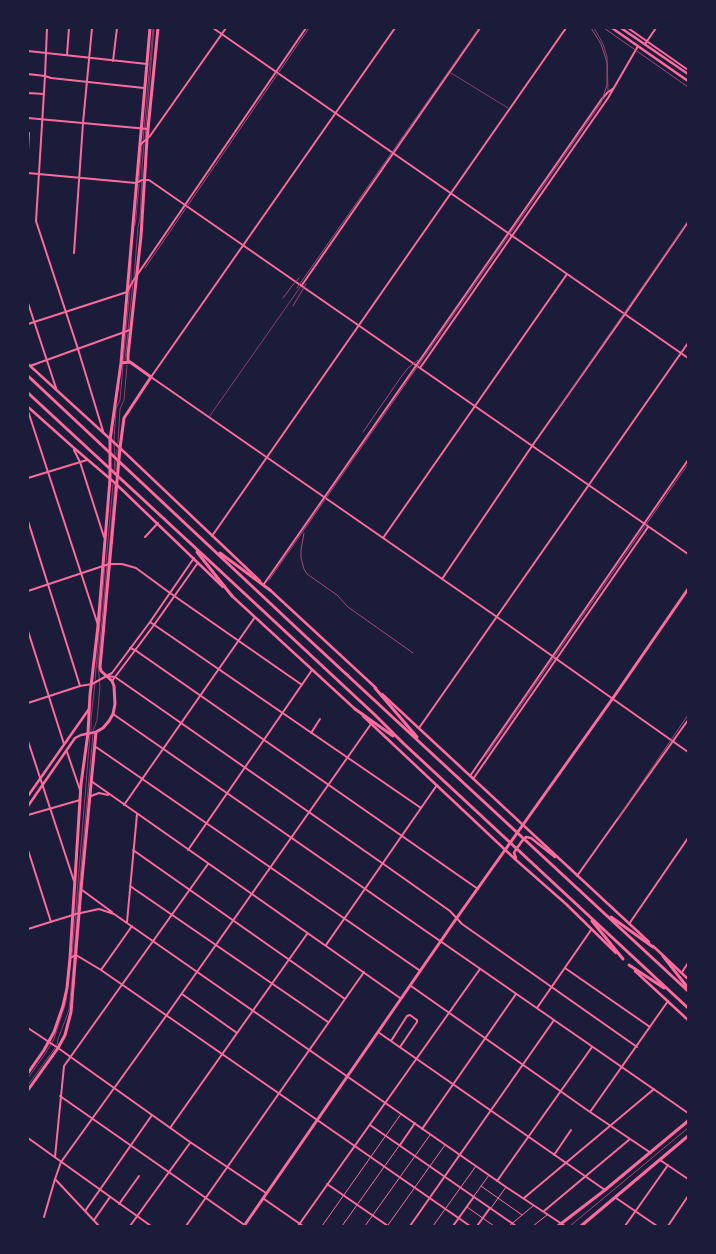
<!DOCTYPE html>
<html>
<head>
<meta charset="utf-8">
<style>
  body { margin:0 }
  #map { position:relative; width:716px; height:1254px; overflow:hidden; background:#1b1b3a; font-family:Cabin,sans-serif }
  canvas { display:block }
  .frame { position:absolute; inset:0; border:29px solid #1b1b3a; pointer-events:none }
</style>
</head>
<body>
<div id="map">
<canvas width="716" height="1254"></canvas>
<div class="frame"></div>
</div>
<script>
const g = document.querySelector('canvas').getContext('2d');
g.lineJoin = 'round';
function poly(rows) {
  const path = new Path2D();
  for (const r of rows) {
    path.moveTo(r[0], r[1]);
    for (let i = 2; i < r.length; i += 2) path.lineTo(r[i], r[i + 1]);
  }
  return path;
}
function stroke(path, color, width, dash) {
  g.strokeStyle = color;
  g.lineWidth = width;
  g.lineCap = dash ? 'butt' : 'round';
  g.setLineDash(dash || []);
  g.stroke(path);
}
stroke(poly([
  [594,28,603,44,607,57,608,90],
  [451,73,508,108],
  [145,138,154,28],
  [143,140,153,28],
  [142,178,142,166,144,144],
  [139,180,142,144],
  [135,225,136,218,139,184],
  [134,278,138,227,140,218,142,181],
  [131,282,131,261],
  [126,330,130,288],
  [128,330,133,283],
  [125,360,128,333],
  [123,362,126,333],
  [209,417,301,286],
  [114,441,116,409,120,400,123,365],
  [118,443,120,409,124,400,127,365],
  [114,444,115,456],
  [117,455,117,449],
  [116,470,116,461],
  [114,471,115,459],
  [106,563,113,484],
  [108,563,115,484],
  [95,680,105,566],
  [93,731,97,720,100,687,98,664,107,566],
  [91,732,91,719,95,683],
  [77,913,93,734],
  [74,955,77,916],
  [72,956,90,735],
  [57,1045,58,1039,69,1010,74,958],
  [28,1078,45,1054,54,1039,66,1002,71,960],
  [28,1085,55,1048]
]), '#ff6b9d', 0.5);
stroke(poly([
  [481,1186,522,1215],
  [474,1196,489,1175],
  [467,1207,494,1226],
  [491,1208,506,1187],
  [388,1225,445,1145],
  [322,1226,401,1114],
  [342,1226,399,1146],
  [365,1226,430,1135],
  [433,1226,476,1166],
  [509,1226,533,1206],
  [533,1226,547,1215]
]), '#ff6b9d', 1);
stroke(poly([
  [47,28,45,76,36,221,78,349,103,431],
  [213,28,688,358],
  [395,28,151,377,497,617,688,752],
  [628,28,688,70],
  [645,44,656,28],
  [28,51,147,64],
  [67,55,69,28],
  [113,61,117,28],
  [28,74,45,76,51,78,144,88],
  [28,93,44,94],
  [28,118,148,129],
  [28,133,29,133,28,151],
  [140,145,150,136,226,28],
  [28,173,136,183,142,180,149,180,688,554],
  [74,253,83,123,92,28],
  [302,285,480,28],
  [28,303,56,388],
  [28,324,127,292,133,281,306,28],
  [30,366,130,330],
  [420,368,608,98,638,46],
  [28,411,98,625],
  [74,450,80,462,104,537],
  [28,478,87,460],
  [28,521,80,686],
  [212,536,566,28],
  [145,537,158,523],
  [383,538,567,274],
  [442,579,532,446,625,314,688,222],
  [264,584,601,100,608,92,614,88],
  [28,591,109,564,122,564,136,568,170,593,302,685],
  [150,622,421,808],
  [28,631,64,744],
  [130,648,135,650,478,889],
  [107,676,115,677,382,863,450,911,462,924,637,1047],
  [112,681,154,625,197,564],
  [28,703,80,686,92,684,112,673,150,622,194,558],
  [113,714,688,1113],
  [419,728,688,343],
  [311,733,320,719],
  [28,741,74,881],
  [96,747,419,970],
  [67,752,80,790],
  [470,776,688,460],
  [473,779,648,527],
  [91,781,400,998],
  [91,796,99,793,108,795],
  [124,805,255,617],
  [28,815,80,800],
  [28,850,51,922],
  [133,850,345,999],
  [188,850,312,670],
  [577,876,688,720],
  [130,886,328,1022],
  [82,890,112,912],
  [127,922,137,814],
  [629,924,688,838],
  [28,929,76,914,99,909,114,914,506,1187,565,1226],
  [326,945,437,785],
  [70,958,76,955,101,970,470,1226],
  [565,968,650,1027],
  [101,970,132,926],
  [682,972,688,963],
  [411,986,590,1112,651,1153],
  [182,994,237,1033],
  [537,1008,591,930],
  [28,1028,58,1048,190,1142,266,1193],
  [378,1032,605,1190],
  [391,1041,407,1016,410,1015,417,1020,417,1022,400,1047],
  [60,1096,246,1226],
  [590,1112,668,1001],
  [370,1125,516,1226],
  [170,1128,307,934],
  [422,1129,516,994],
  [28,1138,151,1226],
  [400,1145,415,1123],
  [554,1155,571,1130],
  [55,1157,64,1066,208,864],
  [660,1160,688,1179],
  [55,1179,99,1226],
  [497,1181,592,1047],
  [327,1184,388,1226],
  [524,1198,654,1089],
  [616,1198,657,1226],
  [264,1199,303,1226],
  [119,1204,139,1176],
  [85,1211,152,1115],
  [544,1211,630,1139],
  [44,1217,55,1179,61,1162,166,1016,371,724],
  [94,1220,110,1197],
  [130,1226,190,1143],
  [186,1226,364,972],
  [298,1226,480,969],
  [410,1226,554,1020],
  [453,1226,473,1198],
  [477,1226,490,1208],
  [625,1226,668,1165],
  [668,1226,688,1196]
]), '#ff6b9d', 2);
stroke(poly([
  [612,28,688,81],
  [621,28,688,74],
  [28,364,120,448,260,581],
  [28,407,74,448,115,483,223,587],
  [270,590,376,688],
  [232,596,355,709],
  [382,694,649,942],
  [363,716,516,860,566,904,616,953],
  [28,796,89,709],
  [28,806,75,738,81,735,96,732],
  [516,858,514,853,515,851,522,841,526,837,531,838,555,857],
  [653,946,688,979],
  [635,971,688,1020]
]), '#ff6b9d', 2.5);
stroke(poly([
  [128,361,128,355,141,236,147,139,158,28],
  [28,1073,44,1050,54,1032,63,1006,67,988,70,958,81,784,88,733,90,695,98,626,110,479,110,440,121,363,150,28],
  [28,1090,58,1048,65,1035,71,1012,81,889,96,732,103,728,109,721,113,714,115,704,114,686,112,681,101,671,100,667,120,448,124,418,151,377,130,362,121,363],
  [244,1226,456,919,613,698,688,589],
  [558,1226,605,1190,688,1121],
  [581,1226,688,1136]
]), '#ff6b9d', 3);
stroke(poly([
  [28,376,304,635,688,991],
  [28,393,202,554,375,715,403,743,688,1008],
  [197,552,232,596],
  [220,553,270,590],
  [375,688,417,737],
  [355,709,393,736],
  [611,917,653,947],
  [592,921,623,959],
  [663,956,688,988],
  [629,965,664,988]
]), '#ff6b9d', 3);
stroke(poly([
  [570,1226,688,1128]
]), '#a44b75', 1);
stroke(poly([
  [604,28,688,87],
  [145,268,309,28],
  [297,288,479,28],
  [283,298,292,286,299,278],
  [293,306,306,284],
  [557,410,688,221],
  [363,432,401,377,408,368,418,360],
  [304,533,301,550,301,558,304,569,307,574,337,595,348,607,413,653],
  [269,580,601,103,607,85,607,63,605,56,601,44,591,28],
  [485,757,688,464],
  [618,818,688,715]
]), '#a44b75', 1);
</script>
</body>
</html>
